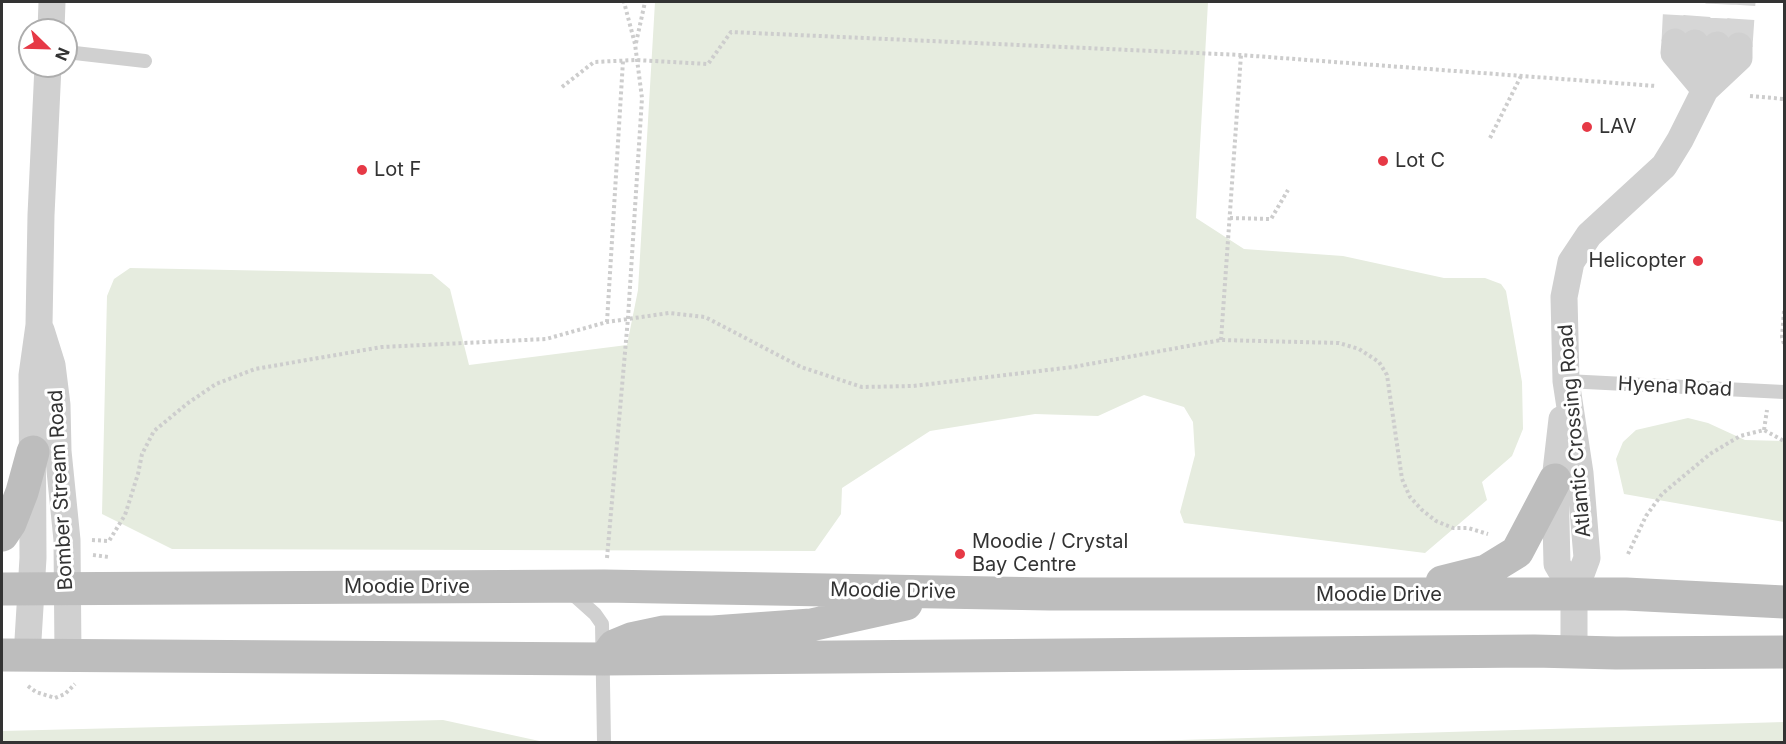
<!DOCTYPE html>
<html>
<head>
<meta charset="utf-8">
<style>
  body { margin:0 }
  #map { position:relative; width:1786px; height:744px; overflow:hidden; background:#fff; font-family:Inter,sans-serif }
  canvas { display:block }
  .frame { position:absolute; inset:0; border:3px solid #333; pointer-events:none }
  .north { position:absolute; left:18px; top:18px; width:60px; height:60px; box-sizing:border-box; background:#fff; border:2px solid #adadad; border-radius:50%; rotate:113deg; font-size:16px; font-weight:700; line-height:24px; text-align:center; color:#333 }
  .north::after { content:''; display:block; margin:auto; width:21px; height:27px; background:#e63946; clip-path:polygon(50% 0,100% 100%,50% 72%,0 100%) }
</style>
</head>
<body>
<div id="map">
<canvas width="1786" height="744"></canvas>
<div class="frame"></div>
<div class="north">N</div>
</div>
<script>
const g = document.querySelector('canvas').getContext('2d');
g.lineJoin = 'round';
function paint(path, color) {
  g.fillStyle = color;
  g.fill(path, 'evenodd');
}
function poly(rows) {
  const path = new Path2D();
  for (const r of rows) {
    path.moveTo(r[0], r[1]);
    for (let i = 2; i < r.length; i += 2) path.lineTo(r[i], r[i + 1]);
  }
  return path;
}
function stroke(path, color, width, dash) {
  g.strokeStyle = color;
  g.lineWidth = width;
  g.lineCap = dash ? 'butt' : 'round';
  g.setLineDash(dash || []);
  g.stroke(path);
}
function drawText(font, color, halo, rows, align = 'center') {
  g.font = font + ' Inter,sans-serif';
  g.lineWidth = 6;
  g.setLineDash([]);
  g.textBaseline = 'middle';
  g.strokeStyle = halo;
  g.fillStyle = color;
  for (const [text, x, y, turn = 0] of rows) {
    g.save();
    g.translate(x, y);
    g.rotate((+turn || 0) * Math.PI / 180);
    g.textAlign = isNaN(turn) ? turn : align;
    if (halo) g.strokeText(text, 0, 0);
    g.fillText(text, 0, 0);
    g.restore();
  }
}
paint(poly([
  [655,2,1208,2,1196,218,1244,249,1343,256,1444,278,1485,278,1501,284,1506,291,1522,382,1523,429,1512,456,1482,482,1487,500,1425,553,1184,523,1180,512,1195,455,1193,422,1184,407,1144,395,1098,416,1035,414,930,431,842,488,841,514,815,551,172,549,102,514,107,296,114,279,130,268,432,274,450,289,469,365,627,345,638,290],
  [1688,418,1708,423,1745,440,1784,441,1784,522,1624,494,1616,459,1623,442,1636,430],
  [443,720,544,742,2,742,2,731],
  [1784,722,1784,742,1114,742]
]), '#e6ecdf');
stroke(poly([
  [1675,42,1677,2],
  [1695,43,1698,2],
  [1717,45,1719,2],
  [1739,46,1742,2]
]), '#d6d6d6', 27, [27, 14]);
stroke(poly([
  [636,43,645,2],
  [562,87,594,62,636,60,708,64,731,32,1241,55,1656,86],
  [1750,96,1784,99],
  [1490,138,1521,76],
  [1230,218,1271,219,1288,190],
  [1784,311,1782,337,1784,344],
  [607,322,623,61],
  [1221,340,1241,55],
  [1764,430,1767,410],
  [92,540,109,541,125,515,138,474,142,454,154,431,188,403,216,384,255,369,382,347,546,339,607,322,669,313,705,317,801,367,862,387,913,386,1073,367,1221,340,1339,343,1359,349,1379,362,1387,375,1402,479,1410,497,1422,510,1436,521,1453,528,1468,528,1488,534],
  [1628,554,1646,516,1662,494,1710,454,1740,436,1764,430,1784,441],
  [93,555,109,557],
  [607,558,628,318,642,98,635,44,624,2],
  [28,686,36,692,55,698,65,694,75,684]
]), '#cdcdcd', 4, [3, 3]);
stroke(poly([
  [66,52,145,61],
  [1566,381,1784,392],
  [568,593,576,597,595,614,602,624,604,742]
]), '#d0d0d0', 14);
stroke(poly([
  [51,30,52,2],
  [1675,42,1674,53,1705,90],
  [1695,43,1696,55,1703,83],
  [1706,89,1739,58,1739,46],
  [41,330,52,365,57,405,58,451,67,540,68,656],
  [1562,419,1555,480,1557,564,1574,593],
  [1574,651,1574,593,1587,558,1580,473,1566,381,1564,297,1571,262,1589,235,1664,166,1680,140,1705,90,1716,54,1717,45],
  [27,656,33,558,32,375,39,325,41,215,48,66]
]), '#d0d0d0', 27);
stroke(poly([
  [2,535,10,523,22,492,33,452],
  [1442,582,1486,571,1517,552,1555,480],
  [2,589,604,586,1050,594,1626,594,1784,602],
  [2,655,604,659,1534,651,1616,653,1784,652],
  [607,656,614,646,631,639,664,632,713,632,811,625,906,604]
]), '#bdbdbd', 33);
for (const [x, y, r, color] of [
  [1587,127,6,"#e63946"],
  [1383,161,6,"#e63946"],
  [362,170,6,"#e63946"],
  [1698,261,6,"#e63946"],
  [960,554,6,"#e63946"]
]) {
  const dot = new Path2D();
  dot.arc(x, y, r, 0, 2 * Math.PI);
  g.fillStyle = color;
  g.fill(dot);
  stroke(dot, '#fff', 2);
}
drawText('20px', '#333', '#fff', [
  ["LAV",1599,127],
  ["Lot C",1395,161],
  ["Lot F",374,170],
  ["Helicopter",1686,261,"right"],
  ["Moodie / Crystal",972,542],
  ["Bay Centre",972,565]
], 'left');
drawText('20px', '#333', '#fff', [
  ["Hyena Road",1675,387,3],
  ["Atlantic Crossing Road",1575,431,-95],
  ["Bomber Stream Road",61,490,-93],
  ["Moodie Drive",407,587],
  ["Moodie Drive",893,591,1],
  ["Moodie Drive",1379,595]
]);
</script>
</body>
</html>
